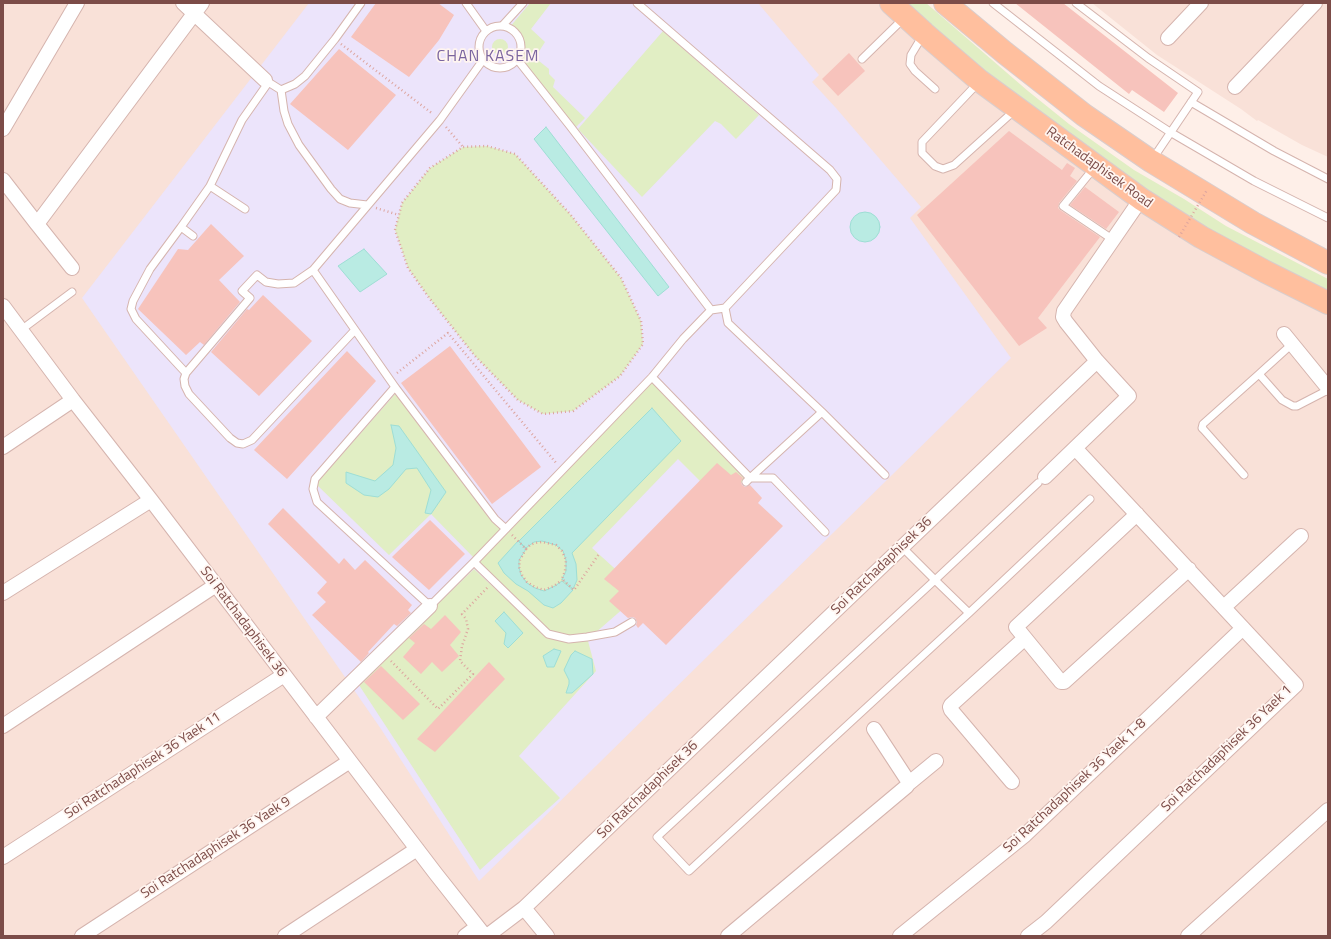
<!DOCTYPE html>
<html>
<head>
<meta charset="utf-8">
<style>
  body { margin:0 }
  #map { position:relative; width:1331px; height:939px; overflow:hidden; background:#feefe8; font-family:"Titillium Web",sans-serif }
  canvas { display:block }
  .frame { position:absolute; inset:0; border:4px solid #7c4c48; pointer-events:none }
</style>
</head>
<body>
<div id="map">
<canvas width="1331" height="939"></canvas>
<div class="frame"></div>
</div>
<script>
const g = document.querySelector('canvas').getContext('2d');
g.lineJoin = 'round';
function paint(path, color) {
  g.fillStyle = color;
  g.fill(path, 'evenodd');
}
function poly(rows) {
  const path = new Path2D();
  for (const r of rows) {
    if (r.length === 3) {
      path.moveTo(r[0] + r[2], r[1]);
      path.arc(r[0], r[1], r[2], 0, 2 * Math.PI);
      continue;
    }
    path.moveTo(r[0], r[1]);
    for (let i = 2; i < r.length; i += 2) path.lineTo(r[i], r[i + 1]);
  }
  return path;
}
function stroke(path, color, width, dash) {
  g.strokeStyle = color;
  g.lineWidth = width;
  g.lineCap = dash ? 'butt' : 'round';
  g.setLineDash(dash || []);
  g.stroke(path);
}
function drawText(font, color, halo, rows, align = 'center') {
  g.font = font + ' "Titillium Web",sans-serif';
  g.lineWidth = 3.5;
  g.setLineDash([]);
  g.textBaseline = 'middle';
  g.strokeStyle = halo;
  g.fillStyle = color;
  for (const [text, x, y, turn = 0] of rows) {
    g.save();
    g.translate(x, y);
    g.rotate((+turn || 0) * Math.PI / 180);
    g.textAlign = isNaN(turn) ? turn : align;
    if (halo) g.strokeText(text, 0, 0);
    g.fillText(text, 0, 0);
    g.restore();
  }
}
paint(poly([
  [3,3,878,3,976,91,1328,312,1328,936,3,936],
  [1092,3,1328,3,1328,157,1302,145,1258,120,1257,121,1241,109,1157,55]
]), '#f9e1d8');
paint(poly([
  [309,3,758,3,819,75,812,82,836,108,921,207,910,218,1011,358,479,881,381,729,82,298]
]), '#ece4fb');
paint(poly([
  [530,3,551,3,531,29,545,42,536,56,539,61,549,69,549,74,555,80,553,87,585,118,574,129,523,62,522,40,509,28],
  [902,3,926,3,1028,91,1069,124,1134,170,1184,199,1226,226,1328,279,1328,292,1214,235,1045,121],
  [663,31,759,115,736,139,721,124,715,121,642,197,578,129],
  [500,47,8],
  [487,146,515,154,570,214,621,278,641,321,643,344,620,376,573,411,543,414,518,400,475,356,430,299,408,268,395,230,402,203,430,168,463,147],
  [653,380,746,478,722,503,678,459,592,548,633,585,625,607,594,634,568,636,548,631,478,562],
  [396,393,503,530,475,559,431,514,389,555,316,484],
  [474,569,547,637,569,642,588,641,596,671,519,756,560,798,480,870,357,682]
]), '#e1eec4');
const water = poly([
  [546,127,669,287,658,296,534,139,546,127],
  [865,227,15],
  [364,249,387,274,360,292,338,266,364,249],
  [652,408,681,441,572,553,576,564,577,580,573,589,562,579,566,571,566,560,563,551,556,545,542,541,534,542,526,548,519,541,652,408],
  [391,425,399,426,446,492,431,514,425,513,431,490,417,468,406,469,389,489,378,497,364,495,346,483,346,472,375,481,393,465,396,448,391,425],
  [518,541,526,549,519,560,519,567,521,575,527,583,535,588,544,591,555,586,562,581,573,590,561,603,553,608,544,605,528,591,516,584,504,573,498,563,518,541],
  [504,612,523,633,508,648,504,644,506,633,495,621,504,612],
  [554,649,561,651,554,667,547,667,543,656,554,649],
  [575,651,592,659,593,674,572,693,566,693,569,684,569,680,564,670,571,655,575,651]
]);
paint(water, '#b9ebe3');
stroke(water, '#9eded5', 1);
paint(poly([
  [376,3,438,3,454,15,439,40,409,77,351,37],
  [1015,3,1063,3,1178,93,1164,112,1132,90,1129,94],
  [339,49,396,95,348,150,290,104],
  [849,53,865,71,838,96,822,79],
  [1009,131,1062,170,1067,163,1075,168,1070,176,1077,181,1059,203,1058,208,1060,210,1100,237,1038,318,1047,328,1019,346,917,215],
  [1085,187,1119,212,1106,229,1070,205],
  [211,224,244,256,219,280,240,302,204,345,200,342,186,355,138,309,178,249,188,250],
  [263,295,312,341,259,396,211,352,247,309,249,310],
  [450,346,541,467,492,504,401,383],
  [347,351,376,381,287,479,254,450],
  [717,463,731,475,736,472,743,478,741,481,742,485,745,487,750,485,762,498,758,503,783,526,666,645,643,623,638,628,636,625,637,622,635,618,632,617,628,618,609,601,619,591,604,579],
  [283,508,339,564,344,558,355,570,365,560,412,605,408,610,411,613,397,626,394,624,368,652,369,653,361,662,312,615,326,602,317,593,327,582,268,524],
  [430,520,465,554,429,590,392,557],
  [445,615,461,632,450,645,459,656,442,672,432,662,421,674,403,657,415,643,409,638,424,624,431,629],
  [489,662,505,679,435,752,417,739],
  [381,666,420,704,403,720,364,682]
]), '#f7c3bc');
const lane = poly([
  [466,3,486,31],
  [637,3,830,170,837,179,836,190,725,308],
  [993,3,1099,86,1170,132,1254,181,1328,218],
  [1076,3,1148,58,1198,92,1152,160],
  [502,26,523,3],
  [500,47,21],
  [923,35,911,55,910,64,915,71,935,89],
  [517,59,570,126,711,310],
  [862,59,904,18],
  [265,80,281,90,295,84,305,76,335,39,361,3],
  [978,83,922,142,922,153,935,166,943,169,954,165,1015,110],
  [281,90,284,111,288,124,299,145,331,189,340,199,350,203,367,205],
  [1191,102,1274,151,1328,179],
  [1094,168,1063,206,1112,239],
  [245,209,210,186,242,120,268,83],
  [181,227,150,269,133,301,131,309,136,319,186,373,250,298,242,291,257,275,266,282,278,284,294,283,313,270,440,120,483,60],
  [193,236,181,227,210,186],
  [313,270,395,387,495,519,506,529],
  [21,330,72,292],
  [1292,344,1259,374,1282,400,1293,406,1297,406,1328,390],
  [186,373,184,379,185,386,189,394,230,438,237,443,243,444,252,440,355,330],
  [652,377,750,478,746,482],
  [395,387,315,479,313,489,317,502,430,606,474,562,652,377,683,339,711,310,725,308,728,323,822,412,750,478],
  [822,412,885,475],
  [1244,475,1204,430,1202,428,1203,424,1259,374],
  [750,478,773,478,825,532],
  [902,547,935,580,969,613,689,871,657,837,935,580,1038,483],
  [474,562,548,634,569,639,587,637,615,632,632,622],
  [969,613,1090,499]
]);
const street = poly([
  [183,3,265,80],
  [1168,38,1201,3],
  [1235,87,1315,3],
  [3,129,77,3],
  [3,180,37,224,202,3],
  [37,224,72,268],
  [3,306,73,400,151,500,436,874,485,936],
  [1284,334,1328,388],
  [3,447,73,400],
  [1045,477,1129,396,1097,361,1066,322,1063,317,1064,311,1141,199],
  [1137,514,1016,627,1061,682,1064,682,1189,569],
  [3,593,151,500],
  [1224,607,1301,536],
  [316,717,430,606],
  [3,726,216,585],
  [1012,782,951,710,950,707,951,705,1025,638],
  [908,784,936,761],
  [3,857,284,675],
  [524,908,547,936],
  [82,936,350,761],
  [285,936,417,849],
  [465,936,477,927],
  [487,936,524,908,1097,361],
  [728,936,907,786,908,781,874,729],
  [900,936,1025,835,1243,628],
  [1028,936,1046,922,1296,685,1075,448],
  [1188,936,1328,810]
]);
const primary = poly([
  [891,3,924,33,980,81,1141,199,1201,237,1266,272,1328,303],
  [945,3,1005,53,1084,115,1151,161,1253,223,1328,263]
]);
stroke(lane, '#d5b4ae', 9);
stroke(street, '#d5b4ae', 16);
stroke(primary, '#dacdcc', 24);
stroke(poly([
  [341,44,433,114],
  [446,127,463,147],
  [487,146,515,154,570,214,621,278,641,321,643,344,620,376,573,411,543,414,518,400,475,356,430,299,408,268,395,230,402,203,430,168,463,147,487,146],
  [376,208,399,215],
  [397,373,448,333,557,464],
  [512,535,526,549,530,545,535,543,542,542,556,545,562,551,566,560,565,571,562,579,574,590,599,554],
  [526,549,520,560,519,567,522,575,527,582,535,587,544,590,554,586,562,580],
  [391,661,438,709,473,674,460,661,462,646,468,629,466,619,462,614,488,587]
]), '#dda59f', 2.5, [1, 3]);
stroke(lane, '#fff', 7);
stroke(street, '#fff', 14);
stroke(primary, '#ffbf9e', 22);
stroke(poly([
  [1179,237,1207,190]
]), '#dda59f', 2.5, [1, 3]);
drawText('14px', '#7c4c48', '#fff5f0', [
  ["Ratchadaphisek Road",1099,168,36],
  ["Soi Ratchadaphisek 36",882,566,-44],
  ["Soi Ratchadaphisek 36",243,622,53],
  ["Soi Ratchadaphisek 36 Yaek 1",1227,749,-44],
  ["Soi Ratchadaphisek 36 Yaek 11",143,766,-33],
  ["Soi Ratchadaphisek 36 Yaek 1-8",1075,786,-43],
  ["Soi Ratchadaphisek 36",648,790,-44],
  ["Soi Ratchadaphisek 36 Yaek 9",216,848,-33]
]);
g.letterSpacing = '1px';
drawText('16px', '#7a649f', '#fff5f0', [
  ["CHAN KASEM",488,57]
]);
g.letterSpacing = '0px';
</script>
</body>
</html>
